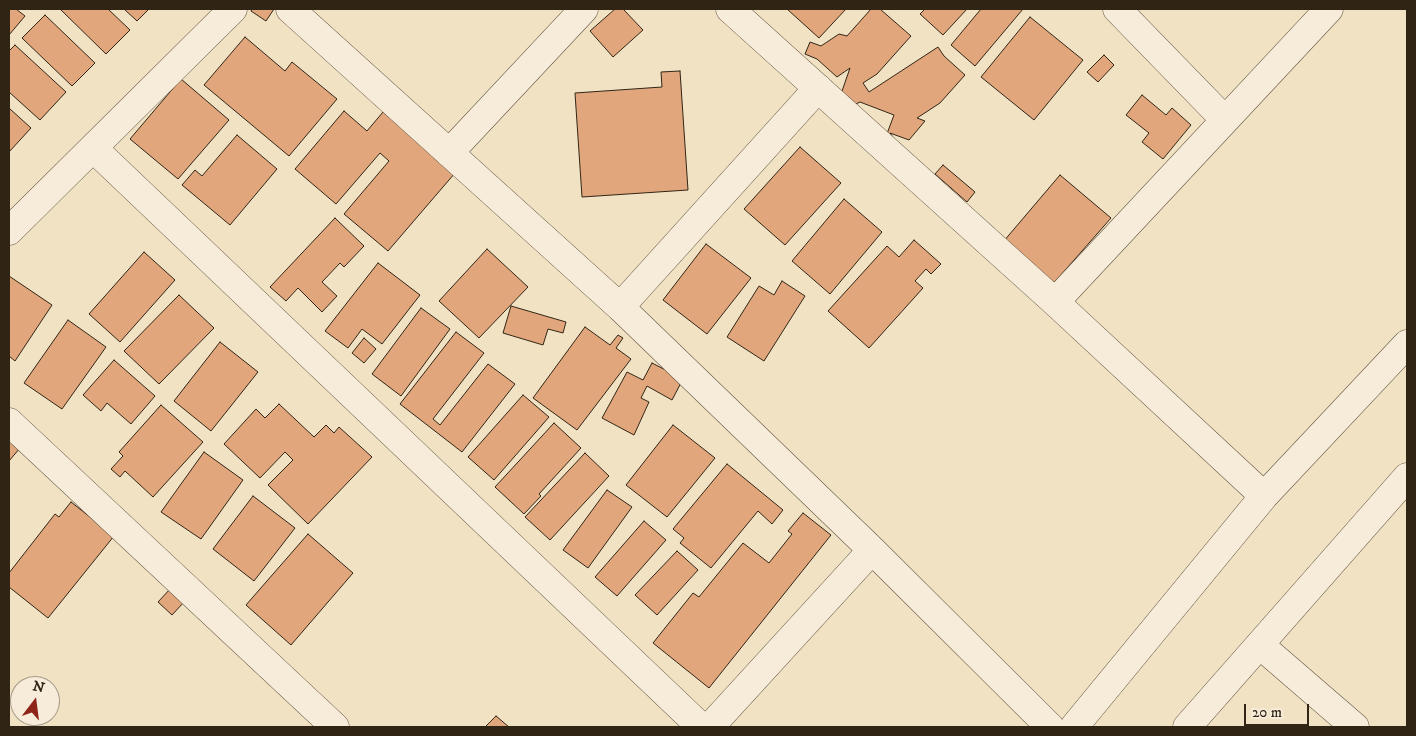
<!DOCTYPE html>
<html>
<head>
<meta charset="utf-8">
<style>
  body { margin:0 }
  #map { position:relative; width:1416px; height:736px; overflow:hidden; background:#f1e2c4; font-family:"IM FELL DW Pica",serif }
  canvas { display:block }
  .frame { position:absolute; inset:0; border:10px solid #302515; pointer-events:none }
  .north { position:absolute; left:10px; top:676px; width:50px; height:50px; box-sizing:border-box; background:#f6ecd9; border:1px solid #a79c8b; border-radius:50%; rotate:15deg; font-size:14px; font-weight:700; line-height:20px; text-align:center; color:#302515 }
  .north::after { content:''; display:block; margin:auto; width:18px; height:22px; background:#8f2418; clip-path:polygon(50% 0,100% 100%,50% 72%,0 100%) }
  .scale { position:absolute; left:1244px; top:704px; width:65px; height:22px; box-sizing:border-box; border:2px solid #302515; border-top:0; padding-left:6px; font-size:15px; line-height:18px; white-space:nowrap; color:#302515; -webkit-text-stroke:4px #f6ecd9; paint-order:stroke }
</style>
</head>
<body>
<div id="map">
<canvas width="1416" height="736"></canvas>
<div class="frame"></div>
<div class="north">N</div>
<div class="scale">20 m</div>
</div>
<script>
const g = document.querySelector('canvas').getContext('2d');
g.lineJoin = 'round';
function paint(path, color) {
  g.fillStyle = color;
  g.fill(path, 'evenodd');
}
function poly(rows) {
  const path = new Path2D();
  for (const r of rows) {
    path.moveTo(r[0], r[1]);
    for (let i = 2; i < r.length; i += 2) path.lineTo(r[i], r[i + 1]);
  }
  return path;
}
function stroke(path, color, width, dash) {
  g.strokeStyle = color;
  g.lineWidth = width;
  g.lineCap = dash ? 'butt' : 'round';
  g.setLineDash(dash || []);
  g.stroke(path);
}
const building = poly([
  [9,9,16,9,25,16,9,35,9,9],
  [60,9,108,9,130,30,106,54,60,9],
  [124,9,149,9,137,21,124,9],
  [252,9,274,9,266,21,251,11,252,9],
  [615,9,623,9,643,30,613,57,590,31,615,9],
  [787,9,846,9,819,38,787,9],
  [871,9,880,9,911,36,877,74,863,83,869,92,938,47,944,56,965,75,940,103,917,118,925,121,909,140,890,133,897,143,885,139,894,115,860,102,854,105,841,94,850,68,837,77,817,59,805,54,810,42,821,46,839,34,847,36,871,9],
  [925,9,967,9,943,35,920,14,925,9],
  [981,9,1023,9,975,66,951,45,981,9],
  [45,15,95,63,72,86,22,38,45,15],
  [1030,17,1083,60,1034,120,981,77,1030,17],
  [245,37,285,71,292,62,337,99,289,156,204,85,245,37],
  [15,45,66,92,40,120,9,92,9,51,15,45],
  [1104,55,1114,65,1098,82,1087,72,1104,55],
  [680,71,688,190,582,197,575,93,662,87,661,72,680,71],
  [181,79,229,120,178,179,130,139,181,79],
  [1142,95,1166,115,1172,108,1191,125,1163,159,1142,142,1149,133,1126,115,1142,95],
  [9,108,31,128,9,152,9,108],
  [344,111,367,131,383,112,455,173,388,251,344,214,389,161,380,153,336,204,295,169,344,111],
  [237,135,277,169,230,225,182,185,195,170,202,176,237,135],
  [800,147,841,183,785,245,744,209,800,147],
  [943,165,975,192,967,202,935,174,943,165],
  [1060,175,1111,218,1053,284,1003,242,1060,175],
  [844,199,882,232,830,294,792,261,844,199],
  [335,218,364,246,344,267,340,263,322,282,337,296,322,312,298,288,286,301,270,287,335,218],
  [914,240,941,264,931,274,926,269,915,281,923,288,869,348,828,311,887,246,899,257,914,240],
  [706,244,751,278,707,334,663,300,706,244],
  [487,249,528,287,479,338,439,301,487,249],
  [144,252,175,280,120,342,89,314,144,252],
  [378,263,420,295,382,344,362,329,348,348,325,331,378,263],
  [9,276,52,305,15,361,9,356,9,276],
  [782,281,805,296,764,361,727,337,759,286,774,295,782,281],
  [179,295,214,328,159,384,124,351,179,295],
  [511,306,566,322,563,333,548,329,543,345,503,333,511,306],
  [421,308,450,329,401,396,372,374,421,308],
  [68,320,106,347,62,409,24,383,68,320],
  [585,327,610,345,618,335,623,338,616,348,631,359,577,430,533,398,585,327],
  [456,332,484,353,433,419,440,425,488,364,515,384,462,452,400,404,456,332],
  [364,338,376,349,364,363,352,353,364,338],
  [220,342,258,372,211,431,174,401,220,342],
  [114,360,155,396,131,424,107,403,101,411,83,395,114,360],
  [652,363,683,379,672,400,647,386,641,398,649,402,634,435,602,418,627,372,643,380,652,363],
  [523,395,549,417,494,480,468,457,523,395],
  [279,404,314,437,326,425,334,433,339,427,372,457,308,524,268,485,293,460,285,452,260,478,224,444,256,409,265,418,279,404],
  [161,405,203,442,153,497,125,471,120,477,111,469,123,456,119,452,161,405],
  [554,423,581,448,539,494,541,496,524,514,495,487,554,423],
  [673,425,715,458,667,517,626,485,673,425],
  [9,438,20,448,9,461,9,438],
  [204,452,243,480,201,539,161,512,204,452],
  [585,453,609,476,550,540,525,517,585,453],
  [727,464,783,510,772,524,758,511,711,568,680,543,684,538,673,529,727,464],
  [607,490,632,507,588,568,563,550,607,490],
  [253,496,295,528,254,581,213,549,253,496],
  [71,502,114,536,48,618,9,587,9,573,55,514,59,517,71,502],
  [803,513,831,535,709,688,653,643,693,593,699,597,743,543,769,563,792,534,788,531,803,513],
  [644,521,666,540,617,596,595,577,644,521],
  [308,534,353,573,291,645,246,605,308,534],
  [677,551,698,570,657,615,635,595,677,551],
  [171,588,185,601,172,615,158,602,171,588],
  [496,716,509,727,485,727,496,716]
]);
paint(building, '#e2a67d');
stroke(building, '#302515', 1);
const minor = poly([
  [290,9,620,307,872,550,1050,727],
  [730,9,1055,302,1264,496],
  [1117,9,1225,120],
  [93,148,701,727],
  [449,153,584,9],
  [9,231,233,9],
  [1055,302,1329,9],
  [620,307,818,88],
  [9,422,335,727],
  [1260,645,1355,727],
  [710,727,872,550],
  [1074,727,1264,496,1407,344],
  [1187,727,1407,477]
]);
stroke(minor, '#605441', 29);
stroke(minor, '#f6ecd9', 28);
</script>
</body>
</html>
